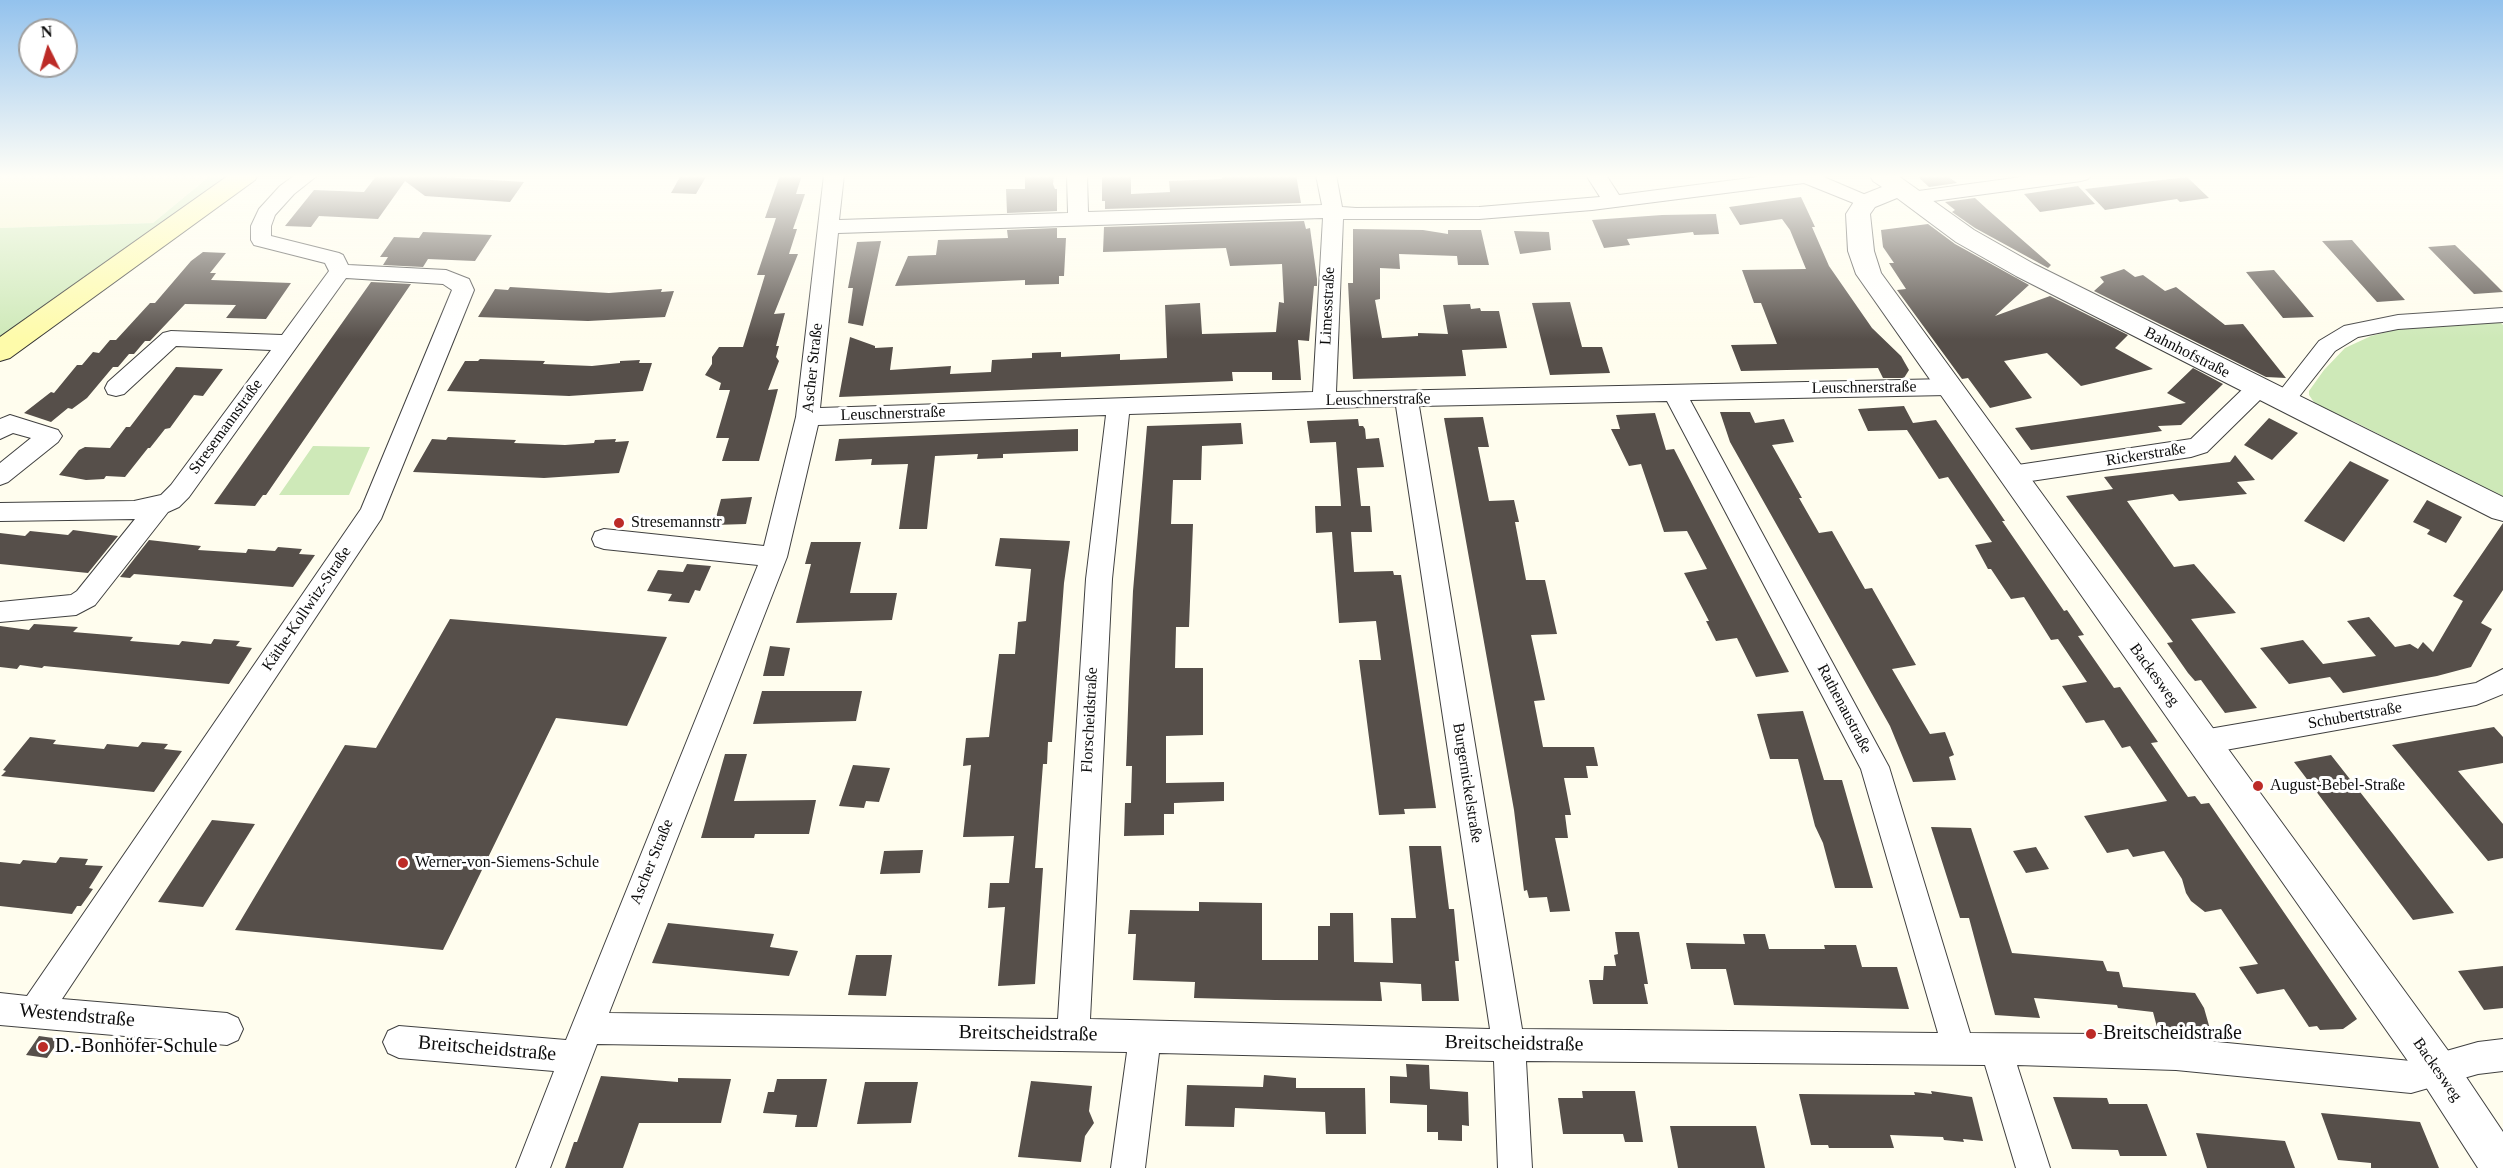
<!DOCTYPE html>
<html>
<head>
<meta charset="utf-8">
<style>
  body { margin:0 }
  #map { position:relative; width:2503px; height:1168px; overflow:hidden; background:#fffdee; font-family:"Times New Roman",serif }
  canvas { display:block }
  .north { position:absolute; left:18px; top:18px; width:60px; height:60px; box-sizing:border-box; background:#fff; border:2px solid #9e9e9e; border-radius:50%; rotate:355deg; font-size:16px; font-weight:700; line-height:24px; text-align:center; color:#0d0d0d }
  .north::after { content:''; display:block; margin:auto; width:21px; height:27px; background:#bc2b27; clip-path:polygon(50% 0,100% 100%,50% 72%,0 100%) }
</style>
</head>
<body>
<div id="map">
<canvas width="2503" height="1168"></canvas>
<div class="north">N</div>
</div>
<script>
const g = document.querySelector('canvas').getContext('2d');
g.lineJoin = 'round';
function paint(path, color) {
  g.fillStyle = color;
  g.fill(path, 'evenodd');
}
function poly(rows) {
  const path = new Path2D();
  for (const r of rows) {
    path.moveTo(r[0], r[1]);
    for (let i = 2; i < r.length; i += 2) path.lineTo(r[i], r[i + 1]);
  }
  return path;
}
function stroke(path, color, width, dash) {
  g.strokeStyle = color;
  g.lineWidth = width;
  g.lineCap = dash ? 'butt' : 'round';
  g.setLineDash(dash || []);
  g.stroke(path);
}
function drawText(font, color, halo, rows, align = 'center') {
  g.font = font + ' "Times New Roman",serif';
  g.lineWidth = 6;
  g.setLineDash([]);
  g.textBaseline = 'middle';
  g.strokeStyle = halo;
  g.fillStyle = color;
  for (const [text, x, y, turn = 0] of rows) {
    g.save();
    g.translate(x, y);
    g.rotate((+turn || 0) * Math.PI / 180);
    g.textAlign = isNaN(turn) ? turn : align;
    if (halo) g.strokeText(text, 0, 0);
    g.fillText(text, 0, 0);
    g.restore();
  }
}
paint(poly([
  [0,175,211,175,153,223,0,228]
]), '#f4f4cf');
paint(poly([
  [211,175,231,175,0,343,0,228,153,223],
  [2500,322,2503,325,2503,498,2353,421,2318,408,2309,395,2309,391,2324,370,2345,348,2371,336,2403,328],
  [313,446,370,447,349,495,279,495]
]), '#cee9b8');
paint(poly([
  [377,175,410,175,524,182,510,202,425,196,405,181,378,219,319,216,311,227,285,226,314,190,364,192],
  [681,175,707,175,696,194,671,193],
  [780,175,802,175,796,194,805,194,793,229,797,229,789,254,798,254,774,314,785,313,776,346,779,346,776,357,779,361,768,390,778,389,759,461,722,461,729,438,716,438,730,390,719,390,721,383,705,375,712,364,712,357,719,347,743,347,765,275,757,275,776,218,765,218],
  [1025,175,1054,175,1053,184,1055,189,1057,189,1057,211,1007,213,1006,189,1025,189],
  [1102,175,1131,175,1131,194,1170,192,1169,181,1222,179,1222,175,1296,175,1301,203,1105,209,1105,201,1102,201],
  [1916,175,1946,175,1957,183,1929,187],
  [2187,177,2209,198,2180,202,2177,199,2105,210,2085,189],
  [2078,186,2095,204,2040,212,2024,194],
  [1801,197,1815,227,1812,227,1829,266,1872,328,1901,356,1909,370,1904,378,1883,378,1878,368,1741,371,1731,345,1777,344,1761,303,1754,303,1742,270,1806,269,1790,230,1782,219,1740,225,1729,207],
  [1975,198,1987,209,2051,265,2048,268,1975,228,1952,212,1955,210,1945,202],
  [1716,214,1719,234,1694,235,1693,232,1627,239,1630,245,1604,248,1592,220,1662,215],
  [1304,221,1306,229,1310,228,1317,279,1317,286,1314,286,1309,341,1298,340,1301,380,1272,380,1272,372,1232,372,1233,381,839,397,850,337,875,346,875,348,893,347,890,370,951,366,950,374,991,372,992,360,1032,358,1032,353,1061,352,1061,357,1120,354,1120,360,1167,358,1165,305,1200,303,1202,334,1276,332,1279,302,1284,303,1282,264,1230,266,1226,248,1103,252,1104,227],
  [1928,224,1955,244,2029,285,1995,316,2050,296,2128,335,2115,348,2153,369,2081,386,2047,353,2004,361,2032,398,1990,408,1968,378,1962,379,1897,290,1906,289,1889,263,1894,263,1883,247,1881,230],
  [1057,228,1057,238,1066,238,1064,276,1059,276,1059,284,1025,285,1025,280,895,286,908,256,936,255,938,240,1008,238,1007,230],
  [1353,229,1423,230,1448,234,1448,230,1481,230,1489,265,1458,265,1457,256,1399,254,1400,269,1380,268,1380,299,1375,300,1382,338,1418,336,1418,333,1448,334,1443,305,1470,304,1471,309,1480,308,1481,311,1499,311,1507,348,1462,350,1466,376,1353,379,1348,283,1353,283],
  [1514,231,1549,232,1551,250,1520,254],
  [423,232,492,235,475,261,428,259,423,267,383,265,388,257,380,257,394,237,419,238],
  [2352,240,2390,283,2405,300,2377,302,2322,241],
  [881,241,863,326,848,323,853,288,848,288,857,242],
  [2455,245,2479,268,2503,292,2474,294,2428,247],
  [203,252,226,253,210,273,216,273,211,280,291,283,266,319,226,318,236,305,185,304,150,341,145,341,134,354,129,354,118,367,113,367,87,398,72,409,68,408,51,422,24,413,51,392,54,393,77,365,82,365,93,352,99,353,110,340,116,340,150,303,155,303,191,261],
  [2124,269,2135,277,2143,275,2165,291,2176,287,2225,325,2243,324,2286,378,2266,377,2094,291,2104,282,2100,277],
  [2274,270,2298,298,2314,317,2283,318,2246,272],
  [371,282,411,284,266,495,263,495,255,506,214,504],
  [510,287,609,293,662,289,661,292,674,291,665,317,588,321,478,317,495,289,508,290],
  [1570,302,1582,347,1602,347,1610,373,1550,375,1532,303],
  [480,359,545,361,543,364,592,366,620,363,620,361,640,360,639,363,652,363,643,391,569,396,447,391,465,361,478,361],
  [176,367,223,369,203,396,194,395,170,428,165,429,150,448,148,448,125,477,106,476,104,479,86,480,59,475,79,450,85,447,110,448,126,427,130,427],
  [2193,368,2223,384,2181,425,2158,426,2162,431,2031,450,2015,428,2186,403,2167,393],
  [1904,406,1913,423,1936,420,2005,521,2002,521,2064,611,2067,610,2084,635,2078,636,2114,688,2120,687,2158,742,2151,743,2188,797,2195,796,2201,804,2209,803,2357,1019,2343,1029,2320,1030,2317,1026,2309,1027,2284,989,2257,994,2239,967,2258,964,2221,909,2205,912,2191,901,2186,893,2182,879,2164,851,2133,857,2128,849,2107,853,2084,816,2167,801,2130,746,2122,748,2104,720,2086,723,2062,686,2087,682,2058,639,2051,640,2024,597,2011,599,1991,569,1988,569,1975,545,1992,542,1948,477,1939,479,1907,430,1868,431,1858,409],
  [1720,412,1750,412,1755,423,1784,419,1794,442,1772,445,1802,498,1799,498,1819,533,1832,531,1865,589,1872,588,1916,665,1892,669,1930,734,1945,732,1954,755,1949,757,1956,780,1913,782,1890,726,1730,442],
  [1655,413,1666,450,1674,449,1789,672,1756,677,1737,638,1716,641,1706,621,1709,621,1684,573,1707,569,1687,531,1664,532,1641,464,1629,466,1611,429,1620,429,1616,415],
  [1483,417,1489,447,1478,447,1489,501,1514,500,1519,522,1515,522,1526,580,1545,580,1557,634,1531,635,1545,700,1534,701,1543,747,1594,747,1598,766,1586,766,1588,778,1564,778,1571,815,1565,815,1568,838,1555,838,1570,911,1550,912,1547,897,1529,898,1527,890,1524,891,1514,810,1444,418],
  [2269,418,2298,433,2272,460,2244,445],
  [1358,419,1359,426,1363,426,1365,429,1366,439,1379,438,1384,467,1357,468,1361,506,1370,506,1372,532,1351,532,1354,572,1393,571,1394,575,1401,575,1436,808,1404,809,1405,814,1379,815,1359,660,1381,660,1376,621,1339,623,1332,532,1316,533,1315,506,1341,506,1336,442,1310,443,1307,421],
  [1241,423,1243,444,1202,446,1201,480,1173,480,1171,524,1193,524,1189,627,1176,627,1175,668,1203,668,1203,735,1166,736,1166,783,1224,782,1224,801,1174,803,1174,814,1164,814,1164,835,1124,836,1125,803,1131,803,1132,766,1126,766,1129,682,1133,591,1147,426],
  [1078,429,1078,451,1003,454,1003,458,977,459,978,454,935,456,927,529,899,529,908,464,871,465,872,459,835,461,839,439],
  [448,437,516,440,514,443,565,445,594,443,595,440,616,439,615,442,629,441,619,473,544,478,413,472,432,439,446,440],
  [2235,455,2255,480,2237,482,2247,494,2179,501,2173,494,2127,501,2174,567,2194,564,2236,613,2191,619,2257,708,2225,713,2201,680,2195,681,2188,673,2167,643,2173,642,2066,496,2113,489,2104,477,2230,462],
  [2350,461,2389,480,2344,542,2304,521],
  [752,497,746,524,714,525,721,499],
  [2427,500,2462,517,2446,543,2427,534,2430,530,2413,522],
  [2503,523,2503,590,2481,623,2492,629,2471,667,2437,676,2343,693,2330,677,2289,684,2260,648,2303,640,2323,664,2376,656,2347,621,2369,617,2395,647,2410,644,2418,649,2423,642,2433,652,2463,601,2453,596],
  [73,530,118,536,88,573,0,564,0,533,25,536,30,531,68,535],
  [1000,538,1070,541,1064,583,1052,742,1048,742,1047,764,1043,764,1035,868,1043,868,1035,984,998,986,1005,907,988,908,990,883,1009,883,1014,836,963,837,971,765,963,766,966,738,989,737,999,654,1015,654,1018,622,1026,621,1031,569,995,566],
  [149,540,201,546,198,550,246,553,248,549,275,551,278,547,302,549,299,554,315,555,293,587,134,574,130,578,120,577],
  [811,542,861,542,850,593,897,593,892,620,796,623,811,564,805,564],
  [687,564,711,566,700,591,695,590,689,603,668,601,672,594,647,591,658,570,683,572],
  [450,619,667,637,627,726,556,718,443,950,235,930,345,745,376,748],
  [34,624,78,627,73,632,133,637,130,641,179,645,182,641,211,644,214,639,240,641,236,646,252,648,229,684,44,666,42,668,20,665,17,669,0,667,0,626,29,630],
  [770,646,790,648,784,676,763,676],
  [762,691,862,691,856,721,753,724],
  [1803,711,1824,780,1842,780,1873,888,1835,888,1823,843,1815,826,1798,759,1770,759,1757,714],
  [2494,727,2503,737,2503,763,2458,771,2503,824,2503,858,2488,861,2392,745],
  [30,737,56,740,53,744,104,749,107,744,138,747,142,742,168,744,164,749,182,751,154,792,1,776,6,771,3,770],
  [725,754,747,754,734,801,816,800,809,834,755,834,754,838,701,838],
  [2331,755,2393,834,2454,913,2413,920,2294,762],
  [853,765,890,768,879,802,866,801,864,808,839,806],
  [212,820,255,824,203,907,158,902],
  [1931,827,1971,828,2012,953,2103,961,2107,971,2119,972,2123,987,2195,993,2204,1008,2210,1029,2157,1027,2153,1012,2118,1008,2117,1005,2034,998,2040,1018,1995,1015,1969,918,1960,918],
  [1409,846,1441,846,1449,909,1454,909,1459,961,1455,961,1459,1001,1422,1001,1421,984,1380,982,1382,1001,1275,1000,1194,998,1195,982,1133,980,1136,934,1128,934,1130,910,1199,911,1199,902,1262,903,1262,960,1318,960,1318,926,1330,926,1330,913,1353,913,1354,962,1393,963,1391,918,1416,918],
  [2036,847,2049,869,2026,873,2013,851],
  [923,850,920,873,880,874,884,851],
  [60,857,88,859,85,865,103,866,89,888,93,889,81,906,77,906,72,914,0,906,0,862,20,864,23,860,56,863],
  [668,923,774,934,770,947,798,951,789,976,652,963],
  [1615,932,1639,932,1648,984,1644,984,1648,1004,1593,1004,1589,980,1603,980,1604,966,1616,966,1614,955,1618,954],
  [1743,934,1765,934,1769,949,1825,949,1824,945,1856,945,1862,967,1897,967,1909,1009,1734,1005,1726,969,1691,969,1686,943,1745,944],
  [856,955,892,955,886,996,848,995],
  [2503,966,2503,1008,2484,1010,2458,971],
  [39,1036,60,1039,47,1058,26,1055],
  [1406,1064,1429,1065,1430,1089,1468,1092,1469,1126,1462,1125,1462,1141,1438,1140,1438,1132,1427,1132,1427,1105,1390,1103,1390,1076,1407,1077],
  [1264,1075,1296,1078,1296,1088,1365,1088,1366,1134,1326,1134,1325,1112,1235,1108,1234,1127,1185,1126,1187,1085,1263,1087],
  [601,1076,678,1082,678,1078,731,1079,721,1123,639,1123,623,1168,565,1168,574,1142,577,1142],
  [777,1079,827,1079,817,1127,795,1127,797,1115,763,1113,768,1092,774,1092],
  [1031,1081,1092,1086,1089,1111,1094,1123,1085,1136,1081,1162,1018,1157],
  [865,1082,918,1082,911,1123,857,1124],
  [1582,1091,1635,1091,1643,1142,1625,1142,1623,1134,1563,1134,1558,1098,1583,1098],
  [1931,1091,1972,1097,1983,1141,1963,1139,1964,1142,1944,1140,1943,1137,1890,1135,1894,1148,1829,1148,1828,1145,1811,1145,1799,1094,1915,1095,1914,1092,1932,1094],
  [2053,1097,2107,1098,2109,1104,2147,1104,2167,1156,2120,1156,2118,1150,2072,1149],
  [2321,1113,2420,1122,2439,1168,2371,1168,2371,1163,2338,1160],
  [1670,1126,1756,1126,1765,1168,1678,1168],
  [2196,1133,2285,1141,2295,1168,2207,1168]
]), '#564f4a');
const minor = poly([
  [295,175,318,175,294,194,275,215,271,226,271,236,339,253,343,255,348,265,446,270,469,279,474,290,381,519,62,999,227,1013,238,1018,243,1029,238,1040,227,1045,0,1025,0,993,27,996,361,509,452,290,443,284,346,278,189,497,179,507,168,512,95,605,76,615,0,622,0,602,71,595,77,591,135,519,0,521,0,503,134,501,161,495,171,485,271,350,176,346,124,394,116,396,108,394,105,388,108,382,163,333,171,331,282,335,329,271,325,263,254,245,251,240,251,226,259,209,280,186,295,175],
  [824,175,844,175,839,220,1068,213,1067,175,1087,175,1088,212,1322,205,1316,175,1336,175,1342,207,1356,208,1479,207,1600,197,1586,175,1606,175,1619,195,1773,175,1819,175,1873,198,1876,202,1873,206,1866,208,1804,183,1592,210,1479,219,1343,219,1336,392,1948,379,1956,381,1959,387,1956,393,1948,395,1690,400,1889,767,1970,1033,2099,1034,2176,1038,2411,1061,2478,1042,2503,1039,2503,1071,2478,1074,2411,1093,2176,1070,2017,1065,2050,1168,2016,1168,1985,1065,1526,1061,1532,1168,1498,1168,1494,1061,1159,1053,1145,1168,1111,1168,1127,1052,597,1044,550,1168,516,1168,554,1071,399,1058,388,1053,383,1042,388,1031,399,1026,566,1040,758,565,604,549,595,546,592,539,595,532,604,529,764,546,796,417,824,175],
  [1323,218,1313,392,820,408,838,233,1323,218],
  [1667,401,1861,769,1938,1033,1522,1029,1419,406,1667,401],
  [1396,406,1490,1029,1090,1019,1112,579,1129,414,1396,406],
  [1106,415,1086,579,1058,1019,609,1013,787,557,818,425,1106,415],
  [2036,175,2091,175,2088,179,2081,181,1911,204,1904,202,1901,198,1904,194,1911,192,2036,175],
  [2503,308,2503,322,2398,329,2358,337,2335,351,2291,407,2283,409,2275,407,2272,401,2319,341,2344,326,2398,315,2503,308],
  [2257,381,2265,383,2268,389,2265,395,2207,452,2191,457,2011,484,2003,481,1999,475,2003,469,2011,466,2191,439,2249,383,2257,381],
  [10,415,58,430,62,436,58,442,8,482,0,485,0,463,31,438,13,433,0,439,0,419,10,415],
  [2503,669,2503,694,2476,705,2203,754,2193,750,2189,742,2193,734,2203,730,2476,683,2503,669]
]);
const tertiary = poly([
  [1870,175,1897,175,1974,230,2034,264,2503,497,2503,521,2492,518,2016,276,1956,242,1897,198,1875,207,1870,214,1874,251,1881,273,2452,1056,2503,1132,2503,1168,2478,1168,2424,1084,1856,274,1848,251,1846,214,1857,197,1882,187,1873,181,1870,175]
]);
const secondary = poly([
  [229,175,258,175,255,180,10,358,0,361,0,337,229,175]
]);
stroke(minor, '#404040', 2);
stroke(tertiary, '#404040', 2);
stroke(secondary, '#2f2f2f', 2);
paint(minor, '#fff');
paint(tertiary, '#fff');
paint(secondary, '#fefbaa');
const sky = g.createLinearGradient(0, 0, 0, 339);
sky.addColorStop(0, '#93c2ed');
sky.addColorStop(0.52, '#fffef7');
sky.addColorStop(1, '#fffef700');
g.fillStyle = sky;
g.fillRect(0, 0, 2503, 339);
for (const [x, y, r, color] of [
  [619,523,6,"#bc2b27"],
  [2258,786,6,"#bc2b27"],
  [403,863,6,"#bc2b27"],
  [2091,1034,6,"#bc2b27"],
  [43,1047,6,"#bc2b27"]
]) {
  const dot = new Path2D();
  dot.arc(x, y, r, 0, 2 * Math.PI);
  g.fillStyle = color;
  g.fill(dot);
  stroke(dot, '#fff', 2);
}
drawText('16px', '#0d0d0d', '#fff', [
  ["Limesstraße",1328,306,-87],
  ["Bahnhofstraße",2187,353,27],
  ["Ascher Straße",813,368,-84],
  ["Leuschnerstraße",1864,388,-1],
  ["Leuschnerstraße",1378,400,-1],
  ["Leuschnerstraße",893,414,-2],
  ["Stresemannstraße",226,427,-54],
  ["Rickerstraße",2146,455,-9],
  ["Käthe-Kollwitz-Straße",307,609,-56],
  ["Backesweg",2154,675,54],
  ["Rathenaustraße",1844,709,62],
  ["Schubertstraße",2355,716,-10],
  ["Florscheidstraße",1090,720,-87],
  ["Burgernickelstraße",1467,783,81],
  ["Ascher Straße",652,862,-68],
  ["Backesweg",2437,1070,55]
]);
drawText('16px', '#0d0d0d', '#fff', [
  ["Stresemannstr",631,523],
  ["August-Bebel-Straße",2270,786],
  ["Werner-von-Siemens-Schule",415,863]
], 'left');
drawText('20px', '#0d0d0d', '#fff', [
  ["Westendstraße",77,1016,5],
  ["Breitscheidstraße",1028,1034,1],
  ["Breitscheidstraße",1514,1044,1],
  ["Breitscheidstraße",487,1049,5]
]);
drawText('20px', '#0d0d0d', '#fff', [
  ["Breitscheidstraße",2103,1034],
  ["D.-Bonhöfer-Schule",55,1047]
], 'left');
</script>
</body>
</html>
